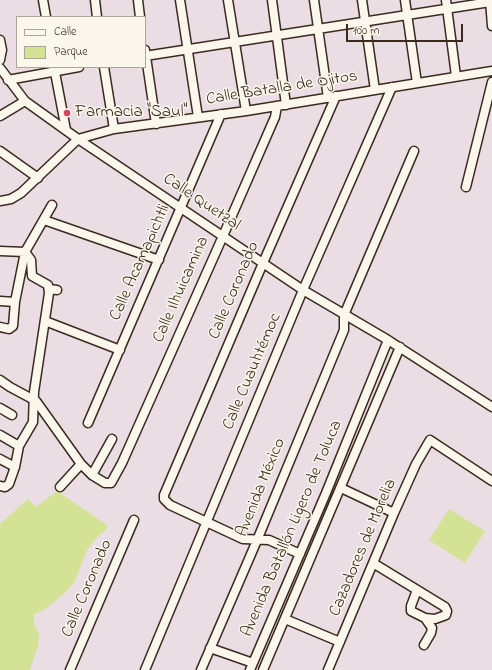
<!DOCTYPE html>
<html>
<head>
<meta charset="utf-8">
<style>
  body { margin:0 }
  #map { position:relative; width:492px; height:670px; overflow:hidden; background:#eadee4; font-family:"Indie Flower",sans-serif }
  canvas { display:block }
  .legend { position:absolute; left:16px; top:16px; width:130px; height:52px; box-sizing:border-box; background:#fbf7ec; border:1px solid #aea59a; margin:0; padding:5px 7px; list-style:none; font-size:12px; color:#3b2a1e }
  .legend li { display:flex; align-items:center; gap:8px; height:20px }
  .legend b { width:20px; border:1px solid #aea59a }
  .scale { position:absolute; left:346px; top:24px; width:117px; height:18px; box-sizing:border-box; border:2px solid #3b2a1e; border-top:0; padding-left:5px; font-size:12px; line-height:14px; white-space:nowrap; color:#3b2a1e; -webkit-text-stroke:3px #fbf7ec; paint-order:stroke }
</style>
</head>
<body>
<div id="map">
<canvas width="492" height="670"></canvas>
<ul class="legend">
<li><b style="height:5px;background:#fbf7ec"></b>Calle</li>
<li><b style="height:11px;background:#d4e295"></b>Parque</li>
</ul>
<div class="scale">100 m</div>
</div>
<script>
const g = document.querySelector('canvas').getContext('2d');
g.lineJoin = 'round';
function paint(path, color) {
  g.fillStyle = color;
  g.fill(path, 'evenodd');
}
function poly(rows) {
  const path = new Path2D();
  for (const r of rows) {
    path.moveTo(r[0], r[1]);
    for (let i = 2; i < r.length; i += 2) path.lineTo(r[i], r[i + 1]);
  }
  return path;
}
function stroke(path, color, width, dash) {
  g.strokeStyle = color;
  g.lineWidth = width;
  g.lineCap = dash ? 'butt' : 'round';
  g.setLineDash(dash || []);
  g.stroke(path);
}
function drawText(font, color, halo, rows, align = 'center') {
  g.font = font + ' "Indie Flower",sans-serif';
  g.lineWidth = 3;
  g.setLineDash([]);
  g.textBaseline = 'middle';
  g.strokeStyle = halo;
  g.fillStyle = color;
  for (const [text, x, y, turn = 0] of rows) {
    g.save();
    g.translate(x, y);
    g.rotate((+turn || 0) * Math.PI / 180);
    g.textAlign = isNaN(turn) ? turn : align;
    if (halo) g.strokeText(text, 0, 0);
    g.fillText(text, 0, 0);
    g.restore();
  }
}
paint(poly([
  [57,491,107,525,107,529,95,539,86,552,75,581,67,591,44,610,34,614,34,624,39,634,38,646,30,670,0,670,0,524,28,499,36,507],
  [449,509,485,531,465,563,429,540]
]), '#d4e295');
const street = poly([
  [43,0,46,17],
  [95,0,97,17],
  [138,0,140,17],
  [180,0,198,117],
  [228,0,246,111],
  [272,0,286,105],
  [314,0,328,98],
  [362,0,375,90],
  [405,0,417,83],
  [446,0,456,76],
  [490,0,492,26],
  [0,40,2,50,0,60],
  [145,50,156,124],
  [145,56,490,2],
  [54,67,66,130],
  [104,67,114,129],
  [0,68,25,101,78,139,303,290,388,340,492,407],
  [8,80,79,67],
  [0,116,25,101],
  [0,151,38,178],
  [466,187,492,82],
  [0,201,11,199,21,193,78,139,114,129,246,111,492,71],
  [44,220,159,260],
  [0,251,25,252],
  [49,289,57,290],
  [0,301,15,302],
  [45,321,120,350],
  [0,327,9,329,13,326,15,302,25,252,52,205],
  [0,380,10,387,36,401,81,464,92,475,105,483,111,483,122,463,223,236,275,117,277,106],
  [0,408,12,415],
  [88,423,221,114],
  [0,435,19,446],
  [0,459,15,467],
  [92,475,112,439],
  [0,486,5,487,9,484,15,467,19,446,33,422,34,392,49,293,48,285,32,276,31,260,25,252],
  [60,487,81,464],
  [341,488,394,513],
  [300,554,269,540,243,539,170,505,164,499,164,495,263,263,336,96],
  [373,563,445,607,447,611,446,615,435,619,425,618,411,611,411,606,417,590],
  [285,619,340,642],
  [424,645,431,633,432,628,425,618],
  [210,648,253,663],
  [70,670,134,520],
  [145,670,303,290,392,87],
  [201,670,258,538,344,330,344,315,414,151],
  [250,670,326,493,388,340],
  [263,670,400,347],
  [328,670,394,513,416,464,430,440,492,481]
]);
stroke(street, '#3b2a1e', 11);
stroke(street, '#fbf7ec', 8);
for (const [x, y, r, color] of [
  [67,113,4,"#d1495b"]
]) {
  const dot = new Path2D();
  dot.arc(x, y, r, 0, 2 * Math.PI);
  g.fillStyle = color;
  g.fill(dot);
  stroke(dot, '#fbf7ec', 1.5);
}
drawText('17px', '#3b2a1e', '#fbf7ec', [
  ["Calle Batalla de Ojitos",282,89,-9],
  ["Calle Quetzal",201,203,34],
  ["Calle Acamapichtli",141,263,-66],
  ["Calle Ilhuicamina",182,290,-66],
  ["Calle Coronado",235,291,-67],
  ["Calle Cuauhtémoc",253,372,-67],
  ["Avenida México",262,488,-68],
  ["Avenida Batallón Ligero de Toluca",293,529,-67],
  ["Cazadores de Morelia",364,548,-67],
  ["Calle Coronado",88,589,-67]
]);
drawText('17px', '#3b2a1e', '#fbf7ec', [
  ["Farmacia \"Saul\"",75,113]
], 'left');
</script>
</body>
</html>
